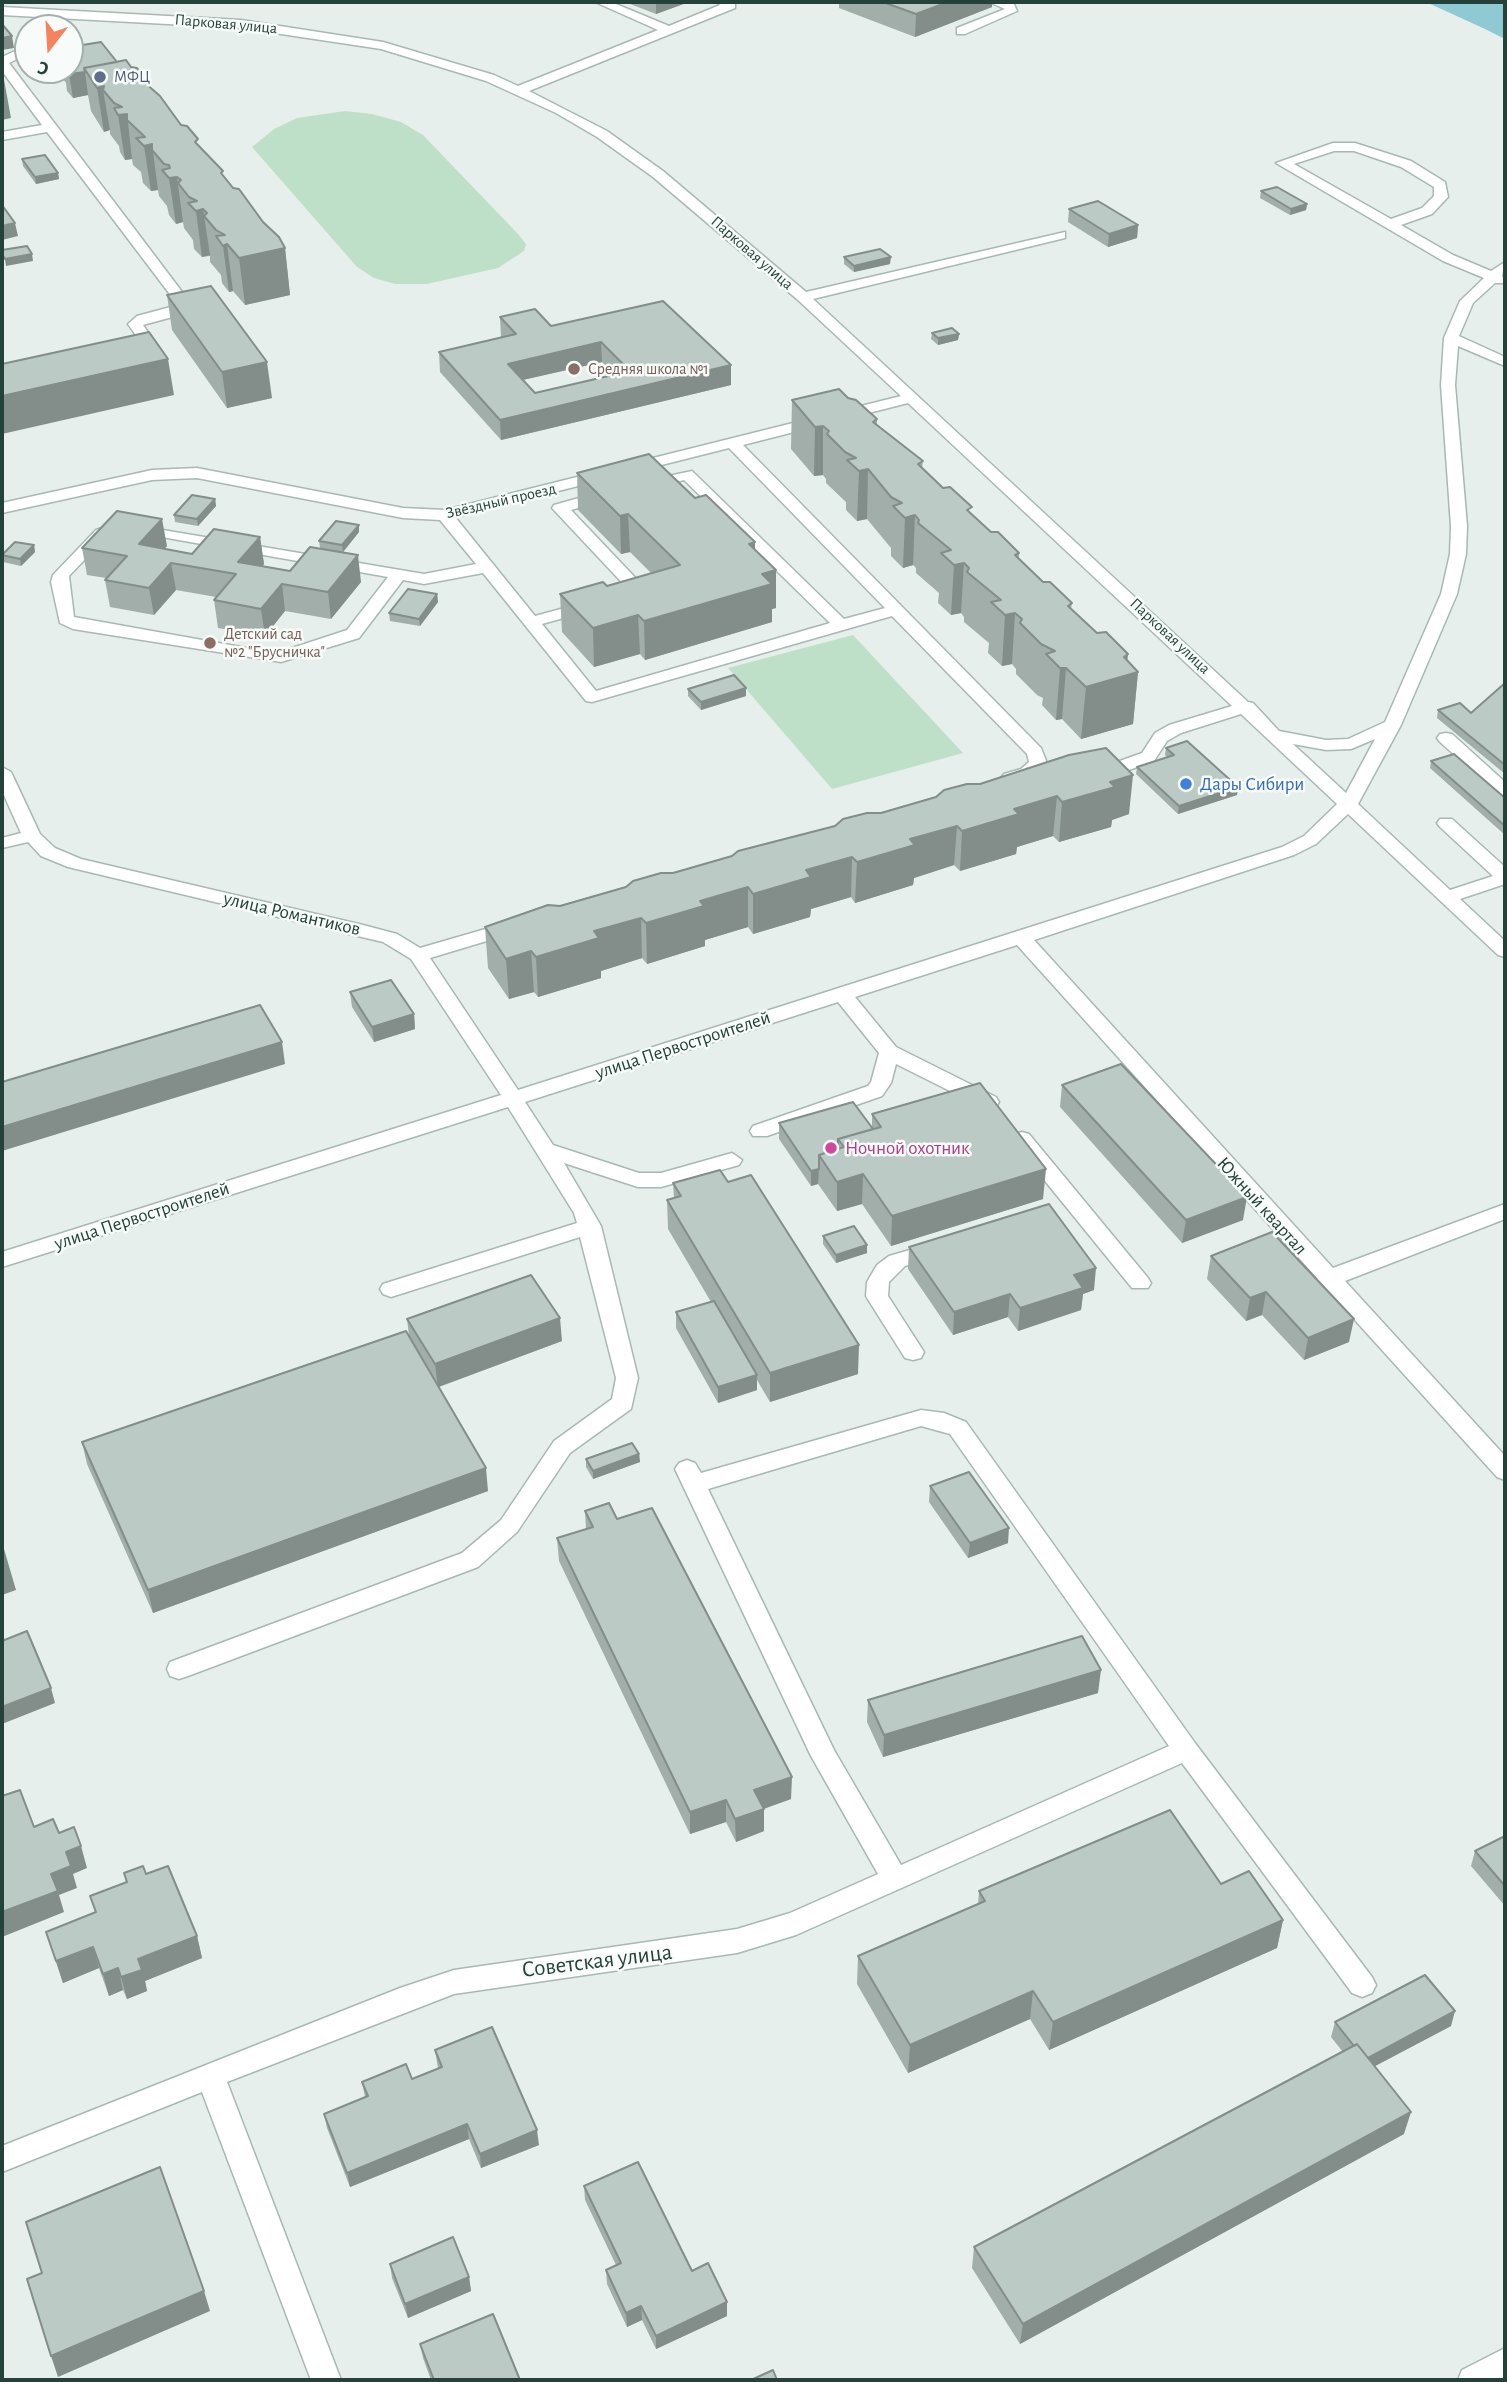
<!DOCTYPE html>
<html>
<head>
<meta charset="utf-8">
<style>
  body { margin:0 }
  #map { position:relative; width:1507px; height:2382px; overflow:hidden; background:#e6efeb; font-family:"Alegreya Sans",sans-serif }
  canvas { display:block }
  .frame { position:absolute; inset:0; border:4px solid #24423a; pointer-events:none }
  .north { position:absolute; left:14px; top:14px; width:70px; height:70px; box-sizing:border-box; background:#f7fbf9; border:2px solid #a3b1ad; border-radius:50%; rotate:197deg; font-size:19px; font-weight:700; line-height:28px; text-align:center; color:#24423a }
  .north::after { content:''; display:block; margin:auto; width:24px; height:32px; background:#f4845f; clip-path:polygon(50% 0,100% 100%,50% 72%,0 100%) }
</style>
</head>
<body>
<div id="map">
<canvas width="1507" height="2382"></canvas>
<div class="frame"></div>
<div class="north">С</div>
</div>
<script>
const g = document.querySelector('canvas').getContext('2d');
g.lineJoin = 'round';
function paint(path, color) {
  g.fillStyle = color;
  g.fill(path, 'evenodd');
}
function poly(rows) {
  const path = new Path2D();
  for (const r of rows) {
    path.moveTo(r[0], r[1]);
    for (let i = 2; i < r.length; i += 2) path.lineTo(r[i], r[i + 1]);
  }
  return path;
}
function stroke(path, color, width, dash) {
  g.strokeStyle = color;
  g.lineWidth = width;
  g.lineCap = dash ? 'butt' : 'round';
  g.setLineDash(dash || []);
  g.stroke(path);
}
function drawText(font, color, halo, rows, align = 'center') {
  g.font = font + ' "Alegreya Sans",sans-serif';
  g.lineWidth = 5;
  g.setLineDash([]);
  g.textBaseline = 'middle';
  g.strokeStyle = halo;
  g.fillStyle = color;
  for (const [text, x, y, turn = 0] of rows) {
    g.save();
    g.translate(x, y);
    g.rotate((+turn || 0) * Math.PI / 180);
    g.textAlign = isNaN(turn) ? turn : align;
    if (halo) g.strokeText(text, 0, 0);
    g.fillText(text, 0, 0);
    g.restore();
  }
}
paint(poly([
  [345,111,372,114,401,122,423,135,519,235,526,244,524,251,498,268,427,284,395,284,374,278,357,267,252,147,274,129,297,118],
  [853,635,963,753,832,789,728,668]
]), '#bfe0c8');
paint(poly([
  [1426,2,1505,2,1505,39,1485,29]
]), '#8ec9d4');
const minor = poly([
  [595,2,611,2,669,26,720,5,717,2,735,2,735,8,529,91,607,131,663,171,806,292,1065,232,1065,238,813,299,1248,702,1253,703,1279,731,1326,740,1348,739,1385,722,1441,594,1450,554,1451,526,1441,385,1444,338,1460,301,1484,278,1443,261,1276,163,1333,143,1355,143,1411,161,1445,182,1448,197,1432,214,1401,225,1453,255,1491,271,1505,262,1502,276,1505,283,1495,283,1473,303,1459,336,1505,357,1505,366,1458,346,1455,385,1467,526,1466,554,1457,594,1401,725,1358,804,1450,890,1493,876,1440,827,1437,823,1440,819,1452,819,1505,867,1505,884,1460,899,1505,941,1505,957,1498,955,1348,814,1316,844,1294,855,1034,940,1333,1268,1505,1204,1505,1219,1345,1281,1505,1456,1505,1480,1497,1477,1324,1286,1319,1284,1317,1278,1017,945,855,997,896,1047,996,1097,999,1102,996,1107,982,1107,896,1064,891,1083,882,1096,767,1136,753,1136,750,1131,753,1126,868,1086,871,1082,879,1053,838,1002,525,1102,553,1145,639,1173,661,1173,732,1153,742,1160,739,1165,661,1187,638,1187,564,1163,601,1226,638,1378,631,1409,570,1453,517,1532,478,1567,188,1676,179,1679,170,1676,167,1669,170,1662,462,1553,501,1520,554,1441,612,1399,616,1378,580,1237,391,1297,383,1294,380,1289,383,1284,577,1223,574,1213,508,1107,2,1267,2,1252,501,1095,411,959,383,942,68,867,41,856,28,842,2,848,2,838,21,833,2,791,2,767,11,772,40,834,55,848,81,859,363,925,397,934,420,948,513,921,520,923,522,927,520,931,430,958,518,1090,1282,847,1304,836,1337,804,1241,714,1181,733,1167,741,1154,761,1115,775,1103,775,1100,771,1103,767,1142,753,1155,733,1169,725,1232,706,908,403,743,445,1041,748,1047,763,1033,777,1010,783,1004,782,1001,778,1004,774,1021,769,1029,762,1027,754,892,616,592,702,586,701,483,573,424,584,403,580,359,638,281,662,73,629,60,623,51,582,53,575,96,530,102,528,110,533,69,576,74,617,269,652,280,652,347,630,388,577,139,533,133,531,133,525,424,574,476,564,440,520,403,518,197,478,152,480,2,513,2,503,152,470,197,468,403,508,445,510,901,396,798,300,653,177,597,137,556,113,486,81,381,49,241,28,2,15,2,7,241,20,383,42,494,75,518,86,658,30,595,2],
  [1334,151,1354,151,1401,167,1434,187,1434,196,1422,208,1391,219,1294,164,1334,151],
  [729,448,885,608,844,619,692,471,644,481,644,487,649,489,684,480,830,623,596,691,542,624,596,609,596,603,590,601,535,616,455,517,729,448],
  [1375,739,1346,793,1293,744,1326,750,1351,749,1375,739],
  [989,2,1006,2,1014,4,1017,11,965,34,957,34,957,28,1005,9,989,2],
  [28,45,28,54,9,63,192,305,187,313,143,325,162,352,157,358,147,358,147,351,128,324,137,316,178,305,47,132,2,140,2,132,42,125,2,71,2,57,28,45],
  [604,491,612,496,610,499,571,510,646,589,646,595,621,598,621,592,629,590,552,508,554,505,604,491],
  [1446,733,1452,734,1505,782,1505,796,1499,795,1440,742,1437,738,1440,734,1446,733],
  [1022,1132,1029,1134,1148,1278,1151,1283,1148,1288,1132,1288,1015,1144,1012,1139,1015,1134,1022,1132],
  [934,1243,942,1245,945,1250,942,1255,905,1266,889,1282,888,1296,924,1352,921,1358,913,1360,905,1358,869,1301,866,1296,867,1282,877,1265,889,1256,934,1243],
  [921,1410,944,1413,966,1422,1195,1743,1372,1977,1376,1985,1372,1993,1362,1997,1352,1993,1182,1763,796,1935,737,1953,454,1994,227,2082,341,2380,311,2380,202,2092,2,2172,2,2146,400,1988,454,1970,737,1929,790,1913,878,1874,811,1756,675,1469,679,1463,687,1460,695,1463,701,1473,921,1410],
  [921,1426,950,1434,1169,1746,901,1865,834,1750,708,1489,921,1426],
  [1505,2348,1505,2379,1458,2380,1462,2370,1505,2348]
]);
stroke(minor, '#a8b8b2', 3);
paint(minor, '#fff');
paint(poly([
  [625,2,689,2,656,14],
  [839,2,992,2,992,7,915,37,839,8],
  [117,62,131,67,147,85,285,248,290,295,245,305,233,291,229,292,222,283,221,275,210,262,210,256,202,257,194,249,193,240,184,228,183,222,176,224,169,215,167,206,159,196,158,190,151,191,143,183,141,172,133,165,132,159,125,160,120,152,119,146,110,134,110,130,104,132,91,111,88,95,73,98,67,91,66,83,59,73,58,70,70,70],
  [22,159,58,173,59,179,36,184,23,166],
  [1261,191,1307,204,1306,210,1290,215,1260,198],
  [1069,209,1138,225,1137,238,1108,247,1068,222],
  [844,257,890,264,854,272,844,264],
  [167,295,272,398,227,408,172,330],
  [500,317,551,326,731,385,501,440,440,372,439,352,501,337],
  [602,362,615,375,535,393,523,380],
  [932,333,959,334,958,340,938,345,931,339],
  [848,398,877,419,877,425,923,461,922,468,991,532,1019,553,1019,559,1043,582,1072,603,1071,609,1138,672,1133,724,1081,739,1062,719,1056,720,1042,705,1043,698,1037,695,1016,674,1016,669,1012,664,1002,666,988,653,989,643,964,622,964,617,961,613,951,615,938,603,939,593,916,573,916,568,913,565,903,568,891,556,891,548,867,519,857,521,846,510,846,502,826,483,826,479,823,475,814,476,791,449,792,400],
  [577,473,695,498,755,542,755,550,776,608,772,609,772,622,645,660,640,654,594,667,562,632,560,594,607,586,651,573,630,552,621,554,578,510],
  [215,499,216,506,198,526,175,522,174,515],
  [359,532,343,552,361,582,331,619,285,611,265,636,218,628,214,600,216,597,176,590,154,615,110,607,105,580,106,578,87,575,82,548,167,546,164,549,192,554,260,537,264,564,262,566,290,571,320,548,319,541],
  [34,545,35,552,21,566,3,562,2,555],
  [437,594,438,602,420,626,390,621,389,613],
  [1505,683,1505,774,1437,718,1438,710,1471,713],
  [688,689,746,696,701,710,688,696],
  [1166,748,1238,787,1237,795,1178,814,1136,774,1137,767,1167,757,1165,755],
  [1069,755,1129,814,1112,820,1111,827,1059,842,1053,836,1017,847,1016,854,960,871,954,865,914,878,913,885,855,903,851,897,811,909,810,917,753,934,748,927,705,940,705,946,647,964,642,958,601,971,601,978,538,997,534,992,509,999,488,968,485,927,980,784],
  [1431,761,1505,798,1505,835,1430,768],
  [350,992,414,1014,415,1029,374,1042,352,1007],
  [1062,1085,1243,1220,1182,1243,1060,1107],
  [872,1114,1043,1199,891,1246,862,1204,837,1211,818,1184,811,1186,779,1139,779,1123,872,1128],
  [728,1182,858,1374,770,1402,757,1380,757,1390,718,1403,676,1328,676,1312,711,1302,668,1229,667,1200,674,1198,673,1183],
  [823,1236,867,1253,836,1263,823,1244],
  [909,1247,1094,1290,1083,1294,1081,1310,1018,1331,1008,1317,953,1335,908,1269],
  [1211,1256,1349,1342,1304,1360,1262,1315,1246,1321,1207,1279],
  [407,1319,562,1341,439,1387,488,1491,153,1613,87,1464,82,1442,409,1336],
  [639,1454,640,1462,593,1479,586,1467,586,1459],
  [930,1486,1008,1543,968,1558,929,1502],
  [585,1511,617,1519,791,1799,764,1809,764,1831,736,1842,726,1822,690,1834,559,1561,557,1538,586,1529],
  [1098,1693,883,1757,867,1722,868,1700],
  [1505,1836,1505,1906,1471,1866,1475,1851],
  [124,1873,146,1874,197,1936,202,1958,145,1981,147,1991,127,1999,123,1990,109,1996,99,1968,63,1983,46,1932,95,1912,90,1896,126,1882],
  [1221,1884,1283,1920,1277,1948,1049,2050,1030,2019,908,2073,857,1984,858,1956,978,1905,979,1891],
  [1335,2022,1451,2026,1375,2066,1404,2134,1020,2344,972,2268,974,2247,1343,2052,1331,2037],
  [435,2050,539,2145,481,2168,469,2139,350,2187,327,2128,324,2114,365,2097,362,2082,412,2079,438,2068],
  [584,2186,692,2271,727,2302,727,2316,656,2349,642,2320,627,2327,607,2284,606,2270,616,2265,585,2200],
  [390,2264,469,2277,471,2291,408,2318,392,2278],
  [420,2344,520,2380,431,2380,423,2358]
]), '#a1aea9');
paint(poly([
  [656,2,689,2,656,14],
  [948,2,992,2,992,7,915,37,916,14],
  [12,36,14,48,2,50,2,38],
  [120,65,103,90,110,130,104,132,97,88],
  [85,72,88,95,73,98,69,74],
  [3,74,11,118,2,120,2,75],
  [127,114,132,159,125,160,118,115],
  [152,144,158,190,151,191,144,146],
  [58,173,59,179,36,184,35,177],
  [177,177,183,222,176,224,169,178],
  [1307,204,1306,210,1290,215,1291,209],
  [203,209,210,255,202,257,196,211],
  [15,223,18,236,2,240,2,226],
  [1138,225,1137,238,1108,247,1109,234],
  [227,244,233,291,229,292,223,246],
  [285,248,290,295,245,305,239,258],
  [32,254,33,261,6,266,5,259],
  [891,257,890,264,854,272,854,266],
  [959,334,958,340,938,345,938,338],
  [601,342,602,362,509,383,508,364],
  [168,359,174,395,2,434,2,396],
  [267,362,272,398,227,408,222,372],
  [731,365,731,385,501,440,500,420],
  [823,426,823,475,814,476,815,427],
  [868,469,867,519,857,521,859,471],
  [215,499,216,506,198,526,197,519],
  [628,514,630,552,621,554,620,516],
  [915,515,913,565,903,568,905,518],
  [162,519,167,546,143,572,139,544],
  [359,525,359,532,343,552,342,545],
  [260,537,264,564,242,589,238,562],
  [755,542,755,580,749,544],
  [34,545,35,552,21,566,20,559],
  [358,555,361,582,331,619,328,592],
  [171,563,176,590,154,615,149,588],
  [964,563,961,613,951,615,954,565],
  [776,570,776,608,772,609,772,622,645,660,644,621,762,574],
  [282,584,285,611,265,636,261,609],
  [437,594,438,602,420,626,419,619],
  [1015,613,1012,664,1002,666,1005,615],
  [638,615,640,654,594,667,593,628],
  [1128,654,1126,676,1138,672,1133,724,1081,739,1086,687],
  [1060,668,1066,668,1062,719,1056,720],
  [746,688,746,696,701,710,701,702],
  [1133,775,1129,814,1112,820,1111,827,1059,842,1062,802,1110,782],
  [1238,787,1237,795,1178,814,1179,806],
  [1057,796,1053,836,1017,847,1016,854,960,871,962,831,1014,809],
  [957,826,954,865,914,878,913,885,855,903,857,862,910,839],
  [852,857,851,897,811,909,810,917,753,934,753,894,806,870],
  [748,887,748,927,705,940,705,946,647,964,646,923,700,901],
  [641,918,642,958,601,971,601,978,538,997,536,957,594,931],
  [531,951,534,992,509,999,506,959],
  [414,1014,415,1029,374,1042,372,1027],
  [282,1042,285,1064,2,1151,2,1127],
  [819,1169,818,1184,811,1186,811,1171],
  [1046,1169,1043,1199,891,1246,892,1216],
  [863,1174,862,1204,837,1211,837,1182],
  [1247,1197,1243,1220,1182,1243,1186,1220],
  [867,1245,867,1253,836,1263,836,1255],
  [1096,1268,1094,1290,1083,1294,1081,1310,1018,1331,1020,1308,1074,1275],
  [1266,1292,1262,1315,1246,1321,1250,1298],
  [1010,1294,1008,1317,953,1335,954,1312],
  [560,1318,562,1341,438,1387,435,1364],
  [1354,1319,1349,1342,1304,1360,1308,1338],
  [859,1345,858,1374,770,1402,770,1373],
  [757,1375,757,1390,718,1403,718,1387],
  [639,1454,640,1462,593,1479,593,1471],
  [486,1468,488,1491,153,1613,148,1590],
  [1009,1528,1008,1543,968,1558,970,1543],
  [4,1549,16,1590,2,1595,2,1550],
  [1101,1670,1098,1693,883,1757,884,1735],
  [51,1688,55,1703,2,1724,2,1707],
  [792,1777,791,1799,754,1812,754,1790],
  [726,1800,726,1822,690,1834,690,1812],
  [764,1809,764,1831,736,1842,735,1819],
  [81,1846,87,1868,73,1874,77,1888,59,1895,64,1912,2,1937,2,1912,51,1874,66,1852],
  [1283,1920,1277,1948,1049,2050,1053,2022],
  [197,1936,202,1958,145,1981,147,1991,127,1999,121,1977,138,1959],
  [93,1947,99,1968,63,1983,56,1961],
  [118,1968,123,1990,109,1996,103,1974],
  [1033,1991,1030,2019,908,2073,910,2045],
  [1455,2011,1451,2026,1360,2074,1364,2059],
  [1411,2112,1404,2134,1020,2344,1023,2324],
  [467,2124,469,2139,350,2187,347,2173],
  [537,2130,539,2145,481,2168,480,2154],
  [469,2277,471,2291,408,2318,405,2304],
  [204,2291,210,2311,58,2377,51,2356],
  [727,2302,727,2316,656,2349,656,2336],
  [641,2306,642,2320,627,2327,626,2313]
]), '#838d89');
const building = poly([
  [883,2,948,2,916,14,883,2],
  [2,24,12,36,2,38,2,24],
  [101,42,117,62,84,68,85,72,69,74,66,70,70,70,70,47,101,42],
  [126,60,131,67,137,68,146,80,144,82,160,96,181,125,187,126,198,139,195,142,223,171,221,173,233,188,239,189,263,222,279,237,285,248,239,258,227,244,223,246,216,236,225,235,216,230,204,216,207,213,203,209,196,211,188,203,197,201,189,197,178,183,181,180,177,177,169,178,162,170,170,168,169,165,164,164,152,150,152,144,144,146,136,138,145,137,127,120,127,114,118,115,114,108,122,107,114,103,103,90,104,86,97,88,84,68,126,60],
  [45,155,58,173,35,177,22,159,45,155],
  [1277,187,1307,204,1291,209,1261,191,1277,187],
  [1098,201,1138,225,1109,234,1069,209,1098,201],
  [2,205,15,223,2,226,2,205],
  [27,246,32,254,5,259,2,254,2,250,27,246],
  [880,249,891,257,854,266,844,257,880,249],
  [211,286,267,362,222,372,167,295,211,286],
  [663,301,731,365,500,420,439,352,516,334,500,317,535,309,551,326,663,301],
  [601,342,630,371,535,393,508,364,601,342],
  [952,328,959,334,938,338,932,333,952,328],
  [149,332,168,359,2,396,2,364,149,332],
  [839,389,848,398,856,400,877,419,873,422,923,461,918,464,943,488,950,487,972,507,967,510,991,532,998,532,1019,553,1015,555,1043,582,1050,582,1072,603,1068,606,1097,633,1106,632,1128,654,1124,657,1138,672,1086,687,1066,668,1060,668,1046,654,1055,651,1041,644,1020,623,1022,619,1015,613,1005,615,991,602,1001,600,967,572,969,568,964,563,954,565,941,553,951,550,918,523,919,520,915,515,905,518,893,506,902,503,891,497,868,469,859,471,847,460,856,458,845,452,827,434,829,431,823,426,815,427,792,400,839,389],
  [649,454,695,498,706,495,755,542,749,544,776,570,762,574,772,584,644,621,638,615,593,628,560,594,603,582,607,586,680,565,628,514,620,516,577,473,649,454],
  [192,495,215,499,197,519,174,515,192,495],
  [117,511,162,519,139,544,192,554,214,529,260,537,238,562,290,571,310,547,358,555,328,592,282,584,261,609,214,600,236,574,171,563,149,588,105,580,127,556,82,548,117,511],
  [336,521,359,525,342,545,319,541,336,521],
  [15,542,34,545,20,559,2,555,15,542],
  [408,589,437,594,419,619,389,613,408,589],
  [734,675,746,688,701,702,688,689,734,675],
  [1505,683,1505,765,1438,710,1460,703,1471,713,1505,683],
  [1187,741,1238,787,1179,806,1137,767,1174,755,1166,748,1187,741],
  [1106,748,1133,775,1110,782,1115,787,1062,802,1057,796,1014,809,1019,814,962,831,957,826,910,839,915,845,857,862,852,857,806,870,811,877,753,894,748,887,700,901,704,906,646,923,641,918,594,931,599,938,536,957,531,951,506,959,485,927,548,905,560,906,626,887,633,881,661,873,673,873,732,856,738,851,835,826,843,819,867,813,881,813,936,797,944,790,967,784,980,784,1069,755,1106,748],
  [1454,754,1505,798,1505,826,1431,761,1454,754],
  [391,980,414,1014,372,1027,350,992,391,980],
  [260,1005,282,1042,2,1127,2,1082,260,1005],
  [1121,1064,1247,1197,1186,1220,1062,1085,1121,1064],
  [980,1083,1046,1169,892,1216,863,1174,837,1182,819,1155,844,1147,838,1139,881,1127,872,1114,980,1083],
  [853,1102,873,1129,838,1139,838,1149,819,1155,819,1169,811,1171,779,1123,853,1102],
  [720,1170,728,1182,751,1175,859,1345,770,1373,667,1200,681,1196,673,1183,720,1170],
  [1049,1204,1096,1268,1074,1275,1083,1288,1020,1308,1010,1294,954,1312,909,1247,1049,1204],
  [854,1226,867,1245,836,1255,823,1236,854,1226],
  [1272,1232,1354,1319,1308,1338,1266,1292,1250,1298,1211,1256,1272,1232],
  [531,1275,560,1318,435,1364,407,1319,531,1275],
  [714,1301,757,1375,718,1387,676,1312,714,1301],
  [406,1331,486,1468,148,1590,82,1442,406,1331],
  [632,1443,639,1454,593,1471,586,1459,632,1443],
  [969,1472,1009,1528,970,1543,930,1486,969,1472],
  [609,1503,617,1519,652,1508,792,1777,754,1790,764,1809,735,1819,726,1800,690,1812,557,1538,593,1527,585,1511,609,1503],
  [27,1631,51,1688,2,1707,2,1641,27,1631],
  [1082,1636,1101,1670,884,1735,868,1700,1082,1636],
  [20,1790,34,1827,53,1819,59,1833,74,1827,81,1846,66,1852,71,1866,51,1874,58,1891,2,1912,2,1796,20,1790],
  [1170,1810,1221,1884,1249,1871,1283,1920,1053,2022,1033,1991,910,2045,858,1956,985,1901,979,1891,1170,1810],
  [1505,1836,1505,1886,1475,1851,1505,1836],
  [143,1866,146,1874,168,1866,197,1936,138,1959,142,1970,121,1977,118,1968,103,1974,93,1947,56,1961,46,1932,96,1912,90,1896,127,1882,124,1873,143,1866],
  [1425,1975,1455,2011,1368,2058,1357,2044,1354,2046,1335,2022,1425,1975],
  [492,2027,537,2130,480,2154,467,2124,347,2173,324,2114,368,2096,362,2082,406,2064,412,2079,442,2067,435,2050,492,2027],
  [1357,2044,1411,2112,1023,2324,974,2247,1357,2044],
  [638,2162,692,2271,708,2263,727,2302,656,2336,641,2306,626,2313,606,2270,621,2263,584,2186,638,2162],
  [160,2167,204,2291,51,2356,27,2279,42,2273,26,2222,160,2167],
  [453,2237,469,2277,405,2304,390,2264,453,2237],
  [493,2314,520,2380,434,2380,420,2344,493,2314],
  [773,2370,777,2380,751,2380,773,2370]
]);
paint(building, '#bbcac4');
stroke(building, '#838d89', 2);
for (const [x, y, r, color] of [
  [100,77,7,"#5c6f8a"],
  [574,369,7,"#8d6e63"],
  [210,643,7,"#8d6e63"],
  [1186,784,7,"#3f7fe0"],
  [831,1148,7,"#d1479c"]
]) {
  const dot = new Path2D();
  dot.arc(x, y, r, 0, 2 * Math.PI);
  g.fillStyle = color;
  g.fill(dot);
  stroke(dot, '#f7fbf9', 2.5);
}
drawText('16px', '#24423a', '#f7fbf9', [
  ["Парковая улица",226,24,5],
  ["Парковая улица",752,253,41],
  ["Звёздный проезд",501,501,-13],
  ["Парковая улица",1170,636,43]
]);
drawText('16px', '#4e5e75', '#f7fbf9', [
  ["МФЦ",114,77]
], 'left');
drawText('16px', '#785e54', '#f7fbf9', [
  ["Средняя школа №1",588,369],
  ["Детский сад",224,634],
  ["№2 \"Брусничка\"",224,652]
], 'left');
drawText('19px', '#366cbe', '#f7fbf9', [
  ["Дары Сибири",1200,784]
], 'left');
drawText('19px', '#24423a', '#f7fbf9', [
  ["улица Романтиков",292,914,13],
  ["улица Первостроителей",683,1045,-18],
  ["Южный квартал",1262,1206,48],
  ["улица Первостроителей",142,1216,-18]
]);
drawText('19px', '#b23c85', '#f7fbf9', [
  ["Ночной охотник",845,1148]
], 'left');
drawText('23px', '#24423a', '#f7fbf9', [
  ["Советская улица",597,1961,-7]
]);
</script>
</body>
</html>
